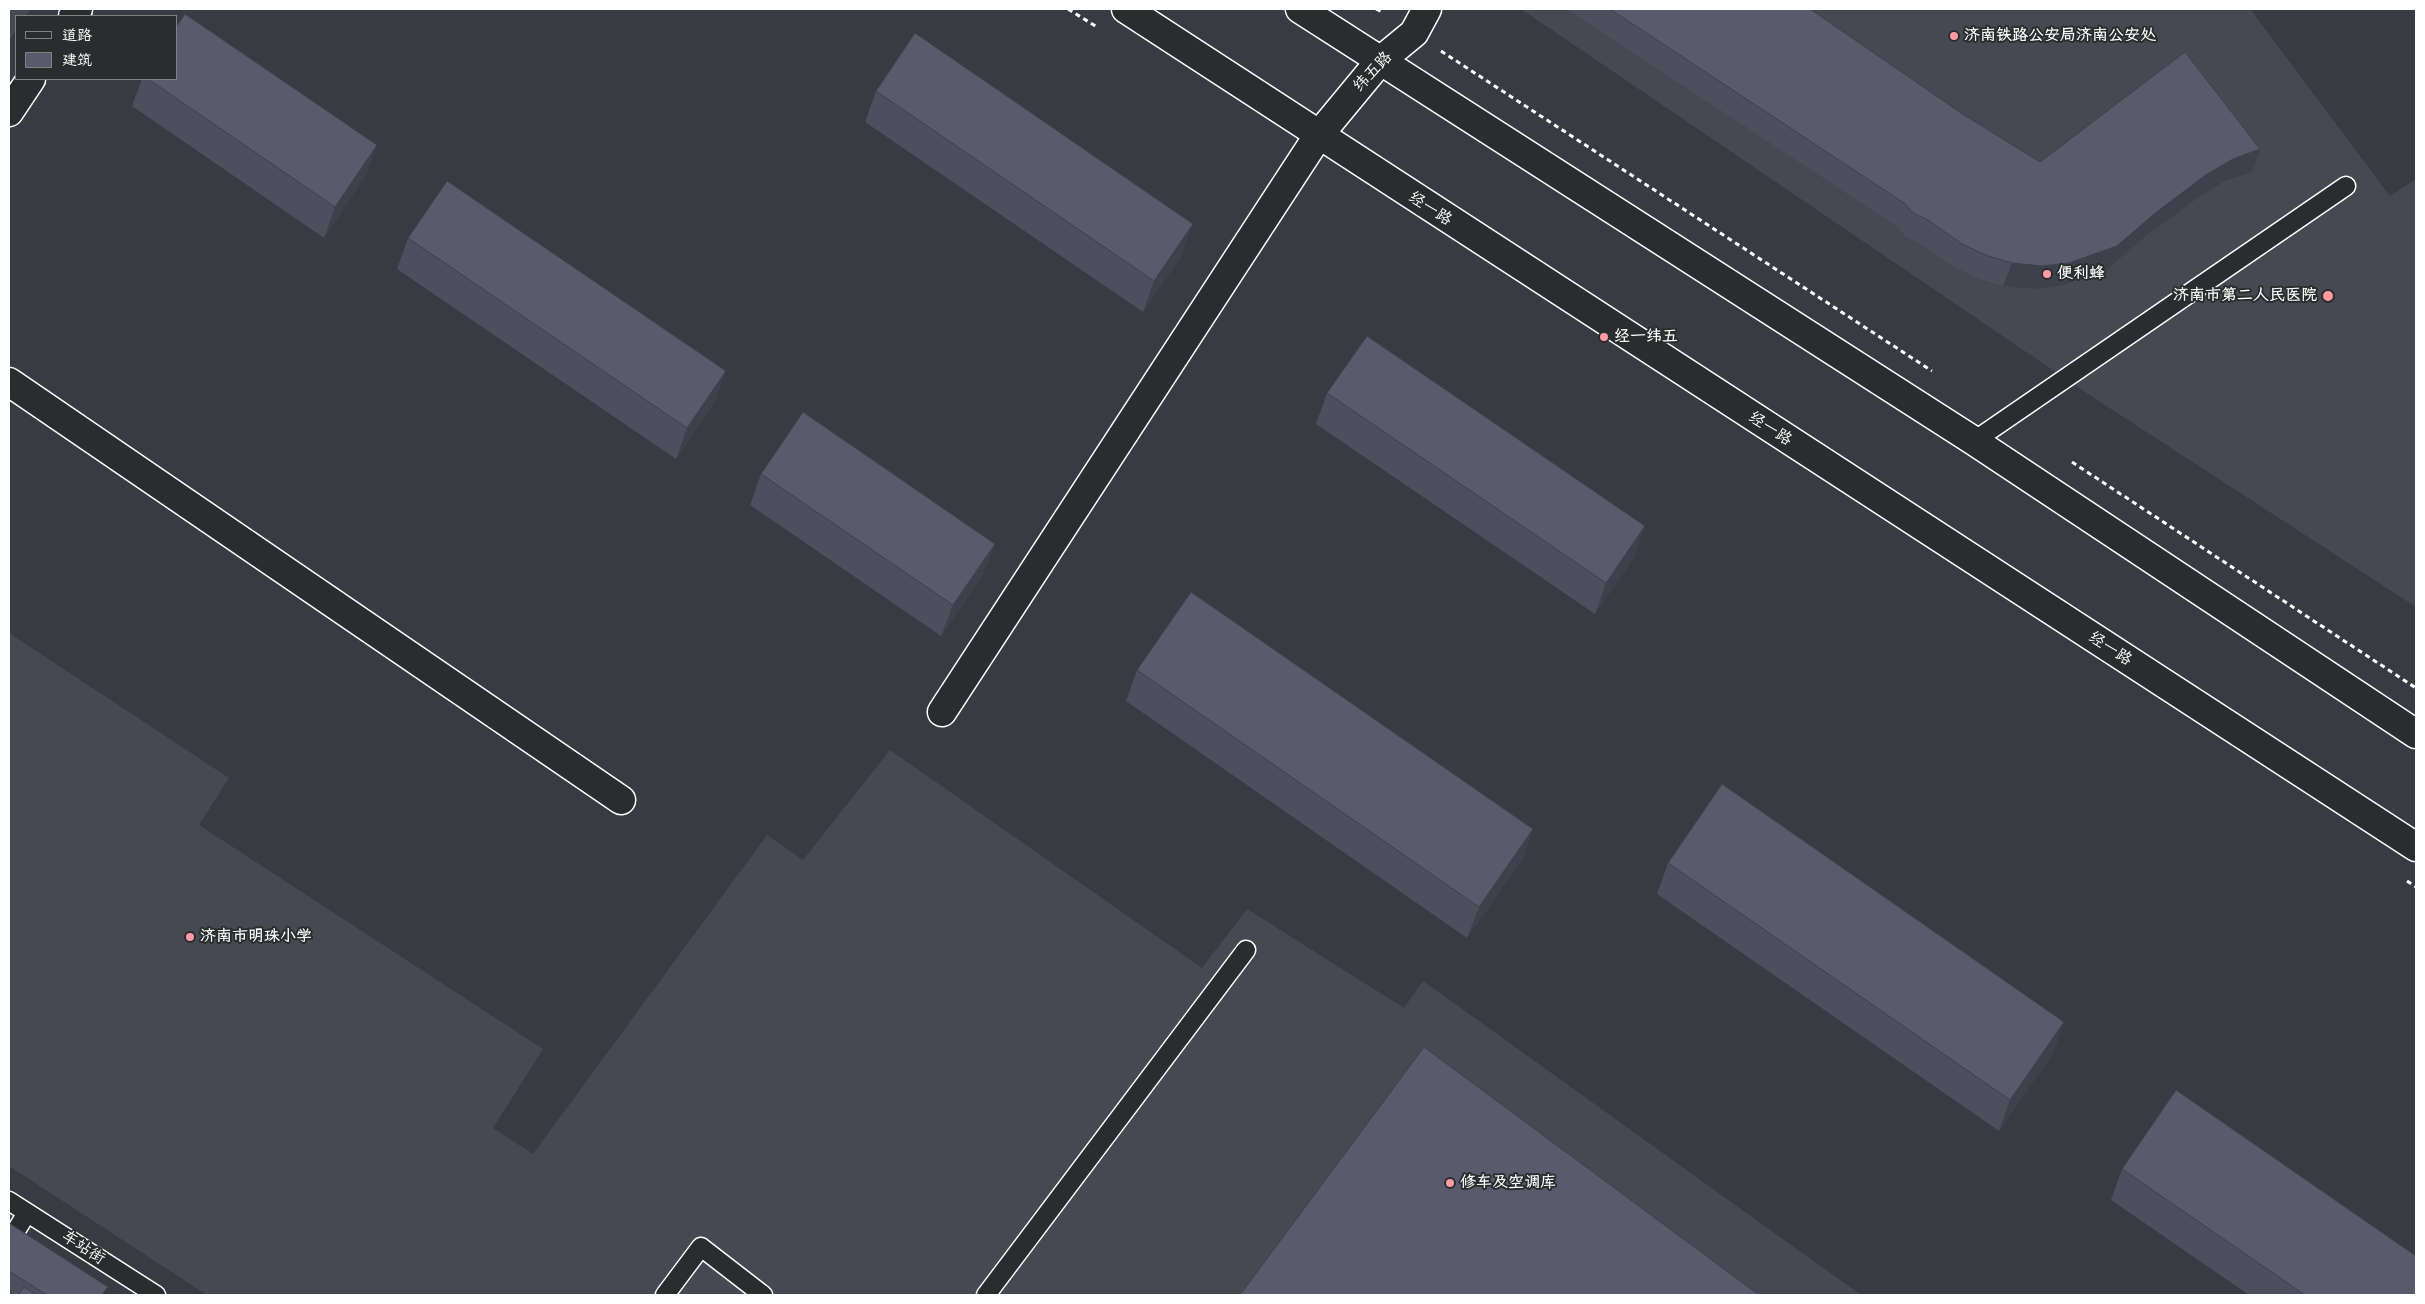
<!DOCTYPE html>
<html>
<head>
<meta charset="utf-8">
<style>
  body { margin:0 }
  #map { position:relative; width:2425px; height:1304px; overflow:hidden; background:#383b41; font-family:Itim,"LXGW WenKai TC",sans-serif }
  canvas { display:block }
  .frame { position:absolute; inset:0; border:10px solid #fff; pointer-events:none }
  .legend { position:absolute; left:15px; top:15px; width:162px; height:65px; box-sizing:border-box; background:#2a2d2e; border:1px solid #7f8182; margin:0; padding:6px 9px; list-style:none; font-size:15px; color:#fff }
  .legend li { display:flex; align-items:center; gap:10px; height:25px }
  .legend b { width:25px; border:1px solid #7f8182 }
</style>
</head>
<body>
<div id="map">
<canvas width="2425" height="1304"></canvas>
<div class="frame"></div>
<ul class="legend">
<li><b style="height:6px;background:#2a2d2e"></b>道路</li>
<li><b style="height:14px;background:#595b6d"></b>建筑</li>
</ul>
</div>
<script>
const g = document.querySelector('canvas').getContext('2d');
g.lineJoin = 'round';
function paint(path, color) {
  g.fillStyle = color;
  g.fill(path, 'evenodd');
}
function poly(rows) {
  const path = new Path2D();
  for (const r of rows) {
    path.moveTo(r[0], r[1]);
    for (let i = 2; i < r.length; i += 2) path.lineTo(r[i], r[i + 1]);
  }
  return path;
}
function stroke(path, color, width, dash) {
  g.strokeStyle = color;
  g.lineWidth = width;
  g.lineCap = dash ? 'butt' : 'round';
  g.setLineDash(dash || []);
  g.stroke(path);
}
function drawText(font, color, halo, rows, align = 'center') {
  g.font = font + ' Itim,"LXGW WenKai TC",sans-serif';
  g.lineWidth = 4;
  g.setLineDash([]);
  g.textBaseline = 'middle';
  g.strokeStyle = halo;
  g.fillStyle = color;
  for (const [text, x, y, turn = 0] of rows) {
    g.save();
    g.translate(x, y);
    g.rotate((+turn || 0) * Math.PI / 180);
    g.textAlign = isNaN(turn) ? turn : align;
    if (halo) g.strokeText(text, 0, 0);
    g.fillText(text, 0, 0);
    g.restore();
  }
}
paint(poly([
  [9,9,31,9,26,16,16,16,16,30,9,41],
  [1521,9,2250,9,2390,196,2416,179,2416,607,2091,396],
  [9,633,229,778,199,825,543,1049,493,1128,533,1154,767,835,803,860,890,750,1202,968,1247,909,1404,1008,1423,981,1861,1295,207,1295,9,1166]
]), '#464952');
const service = poly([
  [1974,441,2346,186],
  [9,1201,156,1295],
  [12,1237,27,1213],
  [665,1295,701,1247,763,1295],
  [986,1295,1246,950]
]);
const minor = poly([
  [73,16,78,9],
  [9,112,31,79],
  [9,382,621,800],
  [942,712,1318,136,1380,61,1414,33,1427,9]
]);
const primary = poly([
  [1126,9,2416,847],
  [1300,9,1974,441,2416,734]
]);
stroke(service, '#fff', 21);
stroke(minor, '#fff', 31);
stroke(primary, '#fff', 31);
stroke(poly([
  [1068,9,1097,27],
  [1376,9,1384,13],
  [1441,51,1932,371],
  [2072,462,2416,688],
  [2407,881,2416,887]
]), '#fff', 3, [5, 4]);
stroke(service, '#2a2d2e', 18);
stroke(minor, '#2a2d2e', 28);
stroke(primary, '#2a2d2e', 28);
paint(poly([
  [1567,9,1810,9,1964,115,2040,162,2252,172,2225,181,2199,197,2146,236,2109,268,2061,286,2034,289,2003,286,1979,279,1954,267,1919,243,1905,236,1896,226],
  [142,79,176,79,377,145,365,176,324,238,132,106],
  [876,91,1182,255,1143,312,865,122],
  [408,238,715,402,676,459,397,269],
  [1327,393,1634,557,1595,614,1316,424],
  [761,474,995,544,983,574,941,636,750,505],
  [1137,670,1533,829,1522,860,1467,938,1126,701],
  [1668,863,2064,1022,2053,1053,1999,1131,1657,894],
  [2122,1169,2416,1295,2249,1295,2111,1200],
  [9,1223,105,1295,13,1295,9,1292]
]), '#4d4e5e');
paint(poly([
  [377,145,365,176,324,238,335,207],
  [2260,149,2252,172,2225,181,2199,197,2146,236,2109,268,2061,286,2034,289,2003,286,2012,263,2154,214,2207,174,2233,159],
  [1193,224,1182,255,1143,312,1154,281],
  [726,371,715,402,676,459,687,428],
  [1645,526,1634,557,1595,614,1606,583],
  [995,544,983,574,941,636,953,605],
  [1533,829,1522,860,1467,938,1479,907],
  [2064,1022,2053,1053,1999,1131,2010,1100]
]), '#3e404c');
const building = poly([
  [1610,9,1810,9,1964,115,2040,162,2185,52,2260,149,2233,159,2207,174,2154,214,2117,246,2069,263,2042,266,2012,263,1988,256,1962,244,1928,220,1913,213,1904,203,1610,9],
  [185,14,377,145,335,207,148,79,176,79,176,27,185,14],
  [915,33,1193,224,1154,281,876,91,915,33],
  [447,181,726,371,687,428,408,238,447,181],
  [1367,336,1645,526,1606,583,1327,393,1367,336],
  [803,412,995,544,953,605,761,474,803,412],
  [1191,592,1533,829,1479,907,1137,670,1191,592],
  [1722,784,2064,1022,2010,1100,1668,863,1722,784],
  [1424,1047,1759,1295,1240,1295,1424,1047],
  [2176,1090,2416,1256,2416,1295,2305,1295,2122,1169,2176,1090],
  [9,1223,108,1287,102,1295,47,1295,9,1271,9,1223],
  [24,1287,36,1295,18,1295,24,1287]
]);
paint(building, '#595b6d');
stroke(building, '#3e404c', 1);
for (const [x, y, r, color] of [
  [1954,36,5,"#ff9aa2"],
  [2047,274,5,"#ff9aa2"],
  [2328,296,6,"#ff9aa2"],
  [1604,337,5,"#ff9aa2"],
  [190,937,5,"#ff9aa2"],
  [1450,1183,5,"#ff9aa2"]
]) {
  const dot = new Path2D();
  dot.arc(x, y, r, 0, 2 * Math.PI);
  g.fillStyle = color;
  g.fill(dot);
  stroke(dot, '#2a2d2e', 2);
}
drawText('bold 16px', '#fff', '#2a2d2e', [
  ["济南铁路公安局济南公安处",1964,36],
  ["便利蜂",2057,274],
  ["济南市第二人民医院",2317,296,"right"],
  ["经一纬五",1614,337],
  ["济南市明珠小学",200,937],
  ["修车及空调库",1460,1183]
], 'left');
drawText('16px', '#fff', '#2a2d2e', [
  ["纬五路",1373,72,-47],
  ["经一路",1430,209,33],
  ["经一路",1770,429,33],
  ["经一路",2110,649,33],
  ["车站街",83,1248,33]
]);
</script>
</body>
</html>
